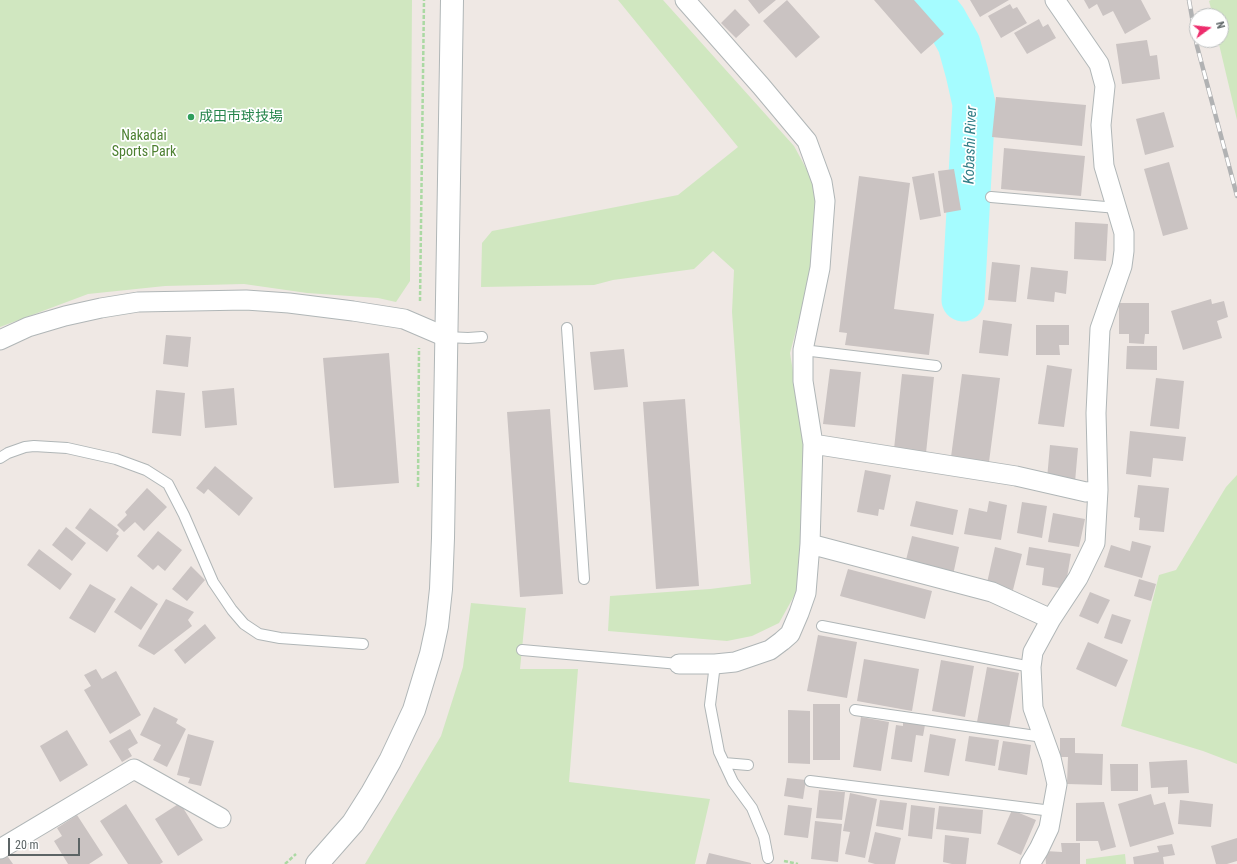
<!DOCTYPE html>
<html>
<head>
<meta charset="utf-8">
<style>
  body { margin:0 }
  #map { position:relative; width:1237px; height:864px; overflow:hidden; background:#efe8e4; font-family:"Roboto Condensed",sans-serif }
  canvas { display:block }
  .north { position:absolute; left:1189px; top:8px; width:40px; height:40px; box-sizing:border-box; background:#fff; border:1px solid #bec1c1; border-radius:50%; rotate:75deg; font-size:11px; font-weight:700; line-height:16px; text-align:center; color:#5c6465 }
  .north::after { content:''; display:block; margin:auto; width:14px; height:18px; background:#ed2c6c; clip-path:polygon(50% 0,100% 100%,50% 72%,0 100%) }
  .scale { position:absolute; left:8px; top:838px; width:72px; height:18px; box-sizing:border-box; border:2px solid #5c6465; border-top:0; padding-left:5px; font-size:12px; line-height:14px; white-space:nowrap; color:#5c6465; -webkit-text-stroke:3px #fff; paint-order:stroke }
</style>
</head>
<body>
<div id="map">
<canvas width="1237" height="864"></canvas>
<div class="north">N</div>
<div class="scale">20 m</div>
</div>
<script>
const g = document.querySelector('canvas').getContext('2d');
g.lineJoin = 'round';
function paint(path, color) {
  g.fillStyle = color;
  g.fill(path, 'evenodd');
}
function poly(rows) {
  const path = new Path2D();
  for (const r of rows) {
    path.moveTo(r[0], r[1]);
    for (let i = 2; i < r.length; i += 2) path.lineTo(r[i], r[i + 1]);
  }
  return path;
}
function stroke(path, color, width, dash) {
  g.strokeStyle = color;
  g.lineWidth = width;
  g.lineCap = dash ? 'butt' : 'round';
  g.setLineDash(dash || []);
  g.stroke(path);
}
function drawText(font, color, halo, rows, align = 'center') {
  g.font = font + ' "Roboto Condensed","Noto Sans JP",sans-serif';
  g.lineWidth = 3.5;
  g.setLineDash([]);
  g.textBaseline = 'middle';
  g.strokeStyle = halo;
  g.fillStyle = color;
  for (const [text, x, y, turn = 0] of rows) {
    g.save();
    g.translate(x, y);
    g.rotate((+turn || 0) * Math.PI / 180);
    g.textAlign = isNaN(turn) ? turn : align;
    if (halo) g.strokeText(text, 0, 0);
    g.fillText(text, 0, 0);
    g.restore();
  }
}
paint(poly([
  [0,0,412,0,410,281,396,302,378,298,307,293,244,284,165,286,88,294,0,327],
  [618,0,663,0,794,146,813,181,818,201,810,278,790,353,805,447,799,587,779,623,752,636,727,641,608,631,610,596,710,589,751,584,732,312,734,270,713,251,694,269,613,280,594,285,481,287,482,243,492,231,678,195,738,147],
  [1211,0,1237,0,1237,120,1218,40,1221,40,1221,16,1213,16,1209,1],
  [1237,475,1237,764,1203,751,1121,726,1159,575,1176,570,1226,487],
  [471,603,526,608,520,669,578,669,569,782,710,799,695,864,365,864,441,736,463,667],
  [1125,854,1126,864,1086,864,1086,859]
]), '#d0e7c0');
stroke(poly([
  [930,0,945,19,959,44,967,73,974,104,963,300]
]), '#a5fcff', 43);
paint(poly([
  [748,0,776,0,759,14],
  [787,0,820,37,796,58,763,21],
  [874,0,914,0,944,34,921,54],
  [970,0,1009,0,980,17],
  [1084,0,1141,0,1151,19,1125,34,1113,11,1103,16,1097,4,1089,9],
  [1010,4,1013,9,1017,7,1027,23,1001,38,988,16],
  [735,9,750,25,736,38,721,23],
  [1039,19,1043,27,1048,24,1056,38,1027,54,1014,33],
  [1147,40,1150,56,1157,55,1160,79,1122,84,1116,44],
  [996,97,1086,105,1082,146,992,137],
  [1164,112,1174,147,1145,155,1136,119],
  [1004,148,1085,156,1081,196,1001,189],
  [1169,162,1188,229,1163,236,1144,169],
  [954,169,961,210,944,213,938,171],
  [934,173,941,216,920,220,912,177],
  [859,176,910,183,894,309,934,314,929,355,845,345,847,333,839,332],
  [1075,222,1108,224,1106,261,1074,259],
  [992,262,1020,265,1016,302,988,300],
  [1031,267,1068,271,1066,294,1055,292,1054,302,1027,299],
  [1211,299,1212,304,1224,301,1228,317,1217,321,1222,338,1183,350,1171,311],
  [1119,303,1149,303,1149,334,1145,334,1144,344,1129,343,1129,334,1119,334],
  [983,320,1012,324,1008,356,979,353],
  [1036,325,1069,325,1069,345,1059,345,1060,355,1036,355],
  [166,335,191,337,188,367,163,364],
  [1127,346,1157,346,1157,370,1126,369],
  [624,349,628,387,594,390,590,352],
  [389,353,399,483,334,488,323,358],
  [1047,365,1072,369,1064,427,1038,424],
  [830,369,861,372,855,427,823,424],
  [902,374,934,377,926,453,894,449],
  [962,374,1000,378,989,462,951,457],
  [1156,378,1184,381,1179,429,1150,426],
  [234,388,237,425,205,428,202,391],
  [156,390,185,393,181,436,152,433],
  [685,399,699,586,656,589,643,402],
  [550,409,563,594,520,597,507,412],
  [1130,431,1186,437,1183,461,1153,458,1151,477,1126,474],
  [1050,445,1078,448,1075,482,1047,479],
  [215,466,253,498,239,516,208,489,204,494,196,488],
  [865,470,891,475,884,510,879,509,878,516,857,512],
  [1138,485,1169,488,1164,532,1139,530,1140,518,1134,517],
  [147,488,167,507,144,531,135,522,124,532,117,525,127,515,125,512],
  [916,501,958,510,953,535,910,526],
  [989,501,1007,505,1001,540,964,534,969,508,987,512],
  [1022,502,1047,506,1042,538,1017,533],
  [90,508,119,530,116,534,119,536,107,552,75,528],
  [1053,513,1085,519,1079,547,1048,542],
  [66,527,86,543,72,561,52,545],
  [158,531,182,550,165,571,158,565,153,570,137,556],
  [912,536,959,547,953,575,905,564],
  [1132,541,1151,546,1142,578,1104,567,1111,545,1130,551],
  [995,547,1022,554,1013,590,987,583],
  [1029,547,1071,554,1065,589,1042,585,1044,568,1026,565],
  [39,549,72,574,60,590,27,565],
  [191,566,205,580,187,601,172,589],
  [848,569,932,591,925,619,840,596],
  [1139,579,1156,584,1151,601,1134,596],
  [90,584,116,599,95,633,69,618],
  [131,586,158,604,141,630,114,612],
  [1090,592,1110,600,1098,624,1079,616],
  [166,599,194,612,188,620,192,626,154,655,138,646],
  [1112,614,1131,620,1122,644,1104,638],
  [205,624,216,638,185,664,174,650],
  [818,635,857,642,847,698,807,691],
  [1088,642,1128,660,1116,687,1076,669],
  [864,659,919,669,912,711,857,701],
  [941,660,974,666,965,717,932,711],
  [987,667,1019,673,1009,728,977,722],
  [96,669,102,679,116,671,141,715,110,734,84,690,91,686,84,675],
  [813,704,840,704,840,760,813,760],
  [154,707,178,719,176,723,186,729,167,767,153,760,161,745,140,735],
  [788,710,810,711,810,764,788,763],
  [861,717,889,722,881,771,853,767],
  [903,721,925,725,923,736,916,735,912,762,891,759,896,725,903,726],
  [130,729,138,743,128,749,132,756,122,762,109,741],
  [67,730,88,765,60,782,40,746],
  [188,734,214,741,201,786,188,783,190,778,177,775],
  [930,734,956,739,949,776,924,772],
  [969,736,999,740,995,766,965,761],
  [1060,738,1075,738,1075,753,1103,754,1102,785,1067,784,1068,757,1060,757],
  [1003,741,1031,745,1027,775,998,770],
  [1187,760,1189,793,1168,794,1168,787,1151,788,1149,762],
  [1110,764,1138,764,1138,791,1111,791],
  [787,778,806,780,803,799,784,796],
  [819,790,845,792,842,820,816,818],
  [850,793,877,799,865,858,845,854,850,832,843,831],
  [1151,794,1154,805,1165,802,1174,834,1130,847,1118,804],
  [880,800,907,803,903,830,876,826],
  [1180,800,1213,804,1211,827,1178,824],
  [1104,802,1116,847,1101,851,1098,841,1076,841,1076,803],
  [180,803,203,840,178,856,155,819],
  [126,804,163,862,160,864,128,864,100,821],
  [788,805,812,808,808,838,784,835],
  [911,805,935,808,932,839,908,836],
  [939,806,983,810,981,834,936,829],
  [1012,810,1036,820,1021,855,997,844],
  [77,815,103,855,89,864,68,864,54,841,62,836,57,828],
  [815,821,842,824,838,862,811,859],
  [875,832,901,838,895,864,875,864,868,862],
  [945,835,969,838,966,864,952,864,943,862],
  [1237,838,1237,861,1227,864,1216,864,1211,846],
  [1061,843,1080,843,1080,864,1046,864,1045,851,1062,852],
  [1172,844,1175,855,1163,857,1164,864,1134,864,1133,857,1159,852,1157,846],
  [709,853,751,863,751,864,706,864],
  [6,854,13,864,0,864,0,858]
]), '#cac3c2');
const service = poly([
  [991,197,1117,208],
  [567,328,584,579],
  [446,337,468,338,482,337],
  [803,350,936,366],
  [0,458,8,453,25,447,34,446,67,448,116,459,146,470,168,484,184,515,213,582,232,610,244,624,259,634,280,638,363,644],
  [822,626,1031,667],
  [522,650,679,664],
  [715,664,710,705,719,752,733,782,752,808,764,837,768,858],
  [855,710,1043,737],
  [724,763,748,765],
  [810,781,1052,811]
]);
const minor = poly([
  [0,340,28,327,65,316,101,308,138,302,246,300,289,303,353,311,404,319,446,337],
  [813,444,1016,476,1086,492,1098,490],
  [810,544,992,592,1051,619],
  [679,664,715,664,735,662,770,650,782,641,790,634,799,613,806,593,810,544,813,444,803,381,803,350,820,268,825,201,822,182,807,141,761,86,685,0],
  [0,849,134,769,221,818],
  [1030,864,1039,849,1049,828,1057,784,1051,758,1033,708,1031,667,1033,652,1051,619,1078,578,1095,543,1098,490,1096,413,1100,329,1122,266,1124,251,1124,233,1104,166,1101,125,1105,86,1099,64,1055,0]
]);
const tertiary = poly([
  [317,864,353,823,372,793,390,761,414,710,431,654,437,626,441,589,443,538,452,0]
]);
stroke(service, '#b0b6b7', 12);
stroke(minor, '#b0b6b7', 21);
stroke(tertiary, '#b0b6b7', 24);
stroke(poly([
  [420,301,424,0],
  [418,487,419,348],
  [784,861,798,864],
  [285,864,296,854]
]), '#abd9a3', 2.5, [4, 2]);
stroke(service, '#fff', 10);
stroke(minor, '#fff', 19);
stroke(tertiary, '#fff', 22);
const rail = poly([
  [1189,0,1197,46,1237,196]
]);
stroke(rail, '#b1b2b3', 4.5);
stroke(rail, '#fff', 3, [9]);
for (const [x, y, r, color] of [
  [191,117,4,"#2e9e5b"]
]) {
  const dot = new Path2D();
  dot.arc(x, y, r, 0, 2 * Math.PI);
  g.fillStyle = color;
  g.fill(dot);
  stroke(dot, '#fff', 1.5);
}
drawText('14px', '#27864d', '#fff', [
  ["成田市球技場",199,117]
], 'left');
drawText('14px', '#4d8031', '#fff', [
  ["Nakadai",144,136],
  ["Sports Park",144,152]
]);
drawText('italic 15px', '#327e87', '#fff', [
  ["Kobashi River",971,145,-88]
]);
</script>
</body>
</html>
